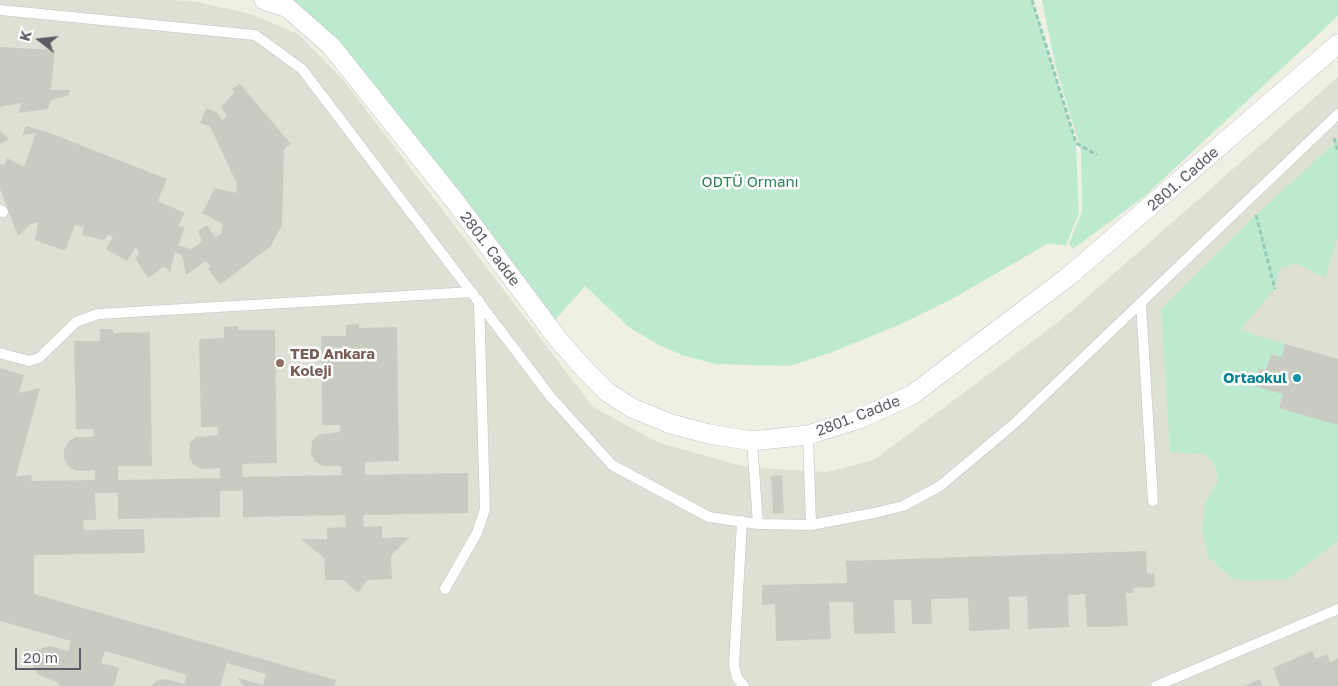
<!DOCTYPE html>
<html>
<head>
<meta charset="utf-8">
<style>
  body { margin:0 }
  #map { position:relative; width:1338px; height:686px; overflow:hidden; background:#edf0e3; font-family:"Golos Text",sans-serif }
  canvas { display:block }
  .north { position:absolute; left:15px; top:15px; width:50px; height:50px; -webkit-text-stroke:4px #fff; paint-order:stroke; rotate:286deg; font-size:14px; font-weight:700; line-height:20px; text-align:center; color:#5b5c65 }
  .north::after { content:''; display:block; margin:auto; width:18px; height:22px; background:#5b5c65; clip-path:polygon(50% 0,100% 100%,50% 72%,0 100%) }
  .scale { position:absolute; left:15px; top:648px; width:66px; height:22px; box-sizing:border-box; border:2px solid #5b5c65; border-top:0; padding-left:6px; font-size:15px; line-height:18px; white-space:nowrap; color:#5b5c65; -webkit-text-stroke:4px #fff; paint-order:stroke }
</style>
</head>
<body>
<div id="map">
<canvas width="1338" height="686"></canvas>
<div class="north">K</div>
<div class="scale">20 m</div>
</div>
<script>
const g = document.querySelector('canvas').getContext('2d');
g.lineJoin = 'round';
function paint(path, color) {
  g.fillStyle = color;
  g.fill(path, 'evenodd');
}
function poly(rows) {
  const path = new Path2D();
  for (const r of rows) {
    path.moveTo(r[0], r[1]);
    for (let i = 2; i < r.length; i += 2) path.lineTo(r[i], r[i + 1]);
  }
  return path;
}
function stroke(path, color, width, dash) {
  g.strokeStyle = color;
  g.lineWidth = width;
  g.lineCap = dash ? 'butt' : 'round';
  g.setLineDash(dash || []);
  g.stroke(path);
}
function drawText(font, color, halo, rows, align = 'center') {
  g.font = font + ' "Golos Text",sans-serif';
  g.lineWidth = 5;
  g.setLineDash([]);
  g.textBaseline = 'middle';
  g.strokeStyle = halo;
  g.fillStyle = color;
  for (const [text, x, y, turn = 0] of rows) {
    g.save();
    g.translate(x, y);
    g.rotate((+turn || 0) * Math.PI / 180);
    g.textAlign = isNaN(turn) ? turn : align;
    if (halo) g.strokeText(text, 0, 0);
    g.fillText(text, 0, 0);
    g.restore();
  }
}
paint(poly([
  [0,0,175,0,197,2,251,14,298,34,344,81,593,407,659,443,746,467,808,471,827,472,874,460,1061,320,1338,77,1338,686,0,686]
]), '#dde0d2');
paint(poly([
  [264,0,1032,0,1076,143,1079,213,1066,245,1047,244,952,299,901,324,830,353,789,366,716,364,685,356,659,345,630,328,585,286,549,327,331,46],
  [1042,0,1338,0,1338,16,1146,195,1073,249,1069,244,1082,211,1081,151,1055,64],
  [1338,140,1338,237,1325,278,1296,263,1280,268,1275,289,1240,330,1285,344,1282,357,1271,354,1266,370,1283,394,1279,408,1338,425,1338,541,1288,579,1249,581,1231,578,1208,556,1202,529,1205,503,1218,481,1216,468,1206,454,1170,452,1161,309,1256,215]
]), '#bdeacf');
paint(poly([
  [0,47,55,50,51,90,70,90,69,95,51,100,48,109,19,113,21,103,0,107],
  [240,84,291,144,284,149,282,225,271,246,220,285,208,268,211,266,206,261,186,275,182,255,175,252,170,272,164,266,148,278,135,258,139,254,136,247,127,261,106,249,113,237,108,234,104,240,82,235,84,227,75,225,65,251,35,240,38,222,30,224,18,236,0,189,0,164,4,165,7,158,24,167,36,133,22,135,26,126,47,132,167,179,158,201,185,213,178,226,185,228,178,245,191,249,202,242,198,231,207,225,215,237,221,234,223,224,202,213,215,188,236,193,237,184,210,126,200,123,206,108,216,112,222,120,227,116,221,107,234,93,232,89],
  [0,131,9,139,0,144],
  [359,324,359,328,397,327,399,461,365,462,365,475,468,473,468,513,363,515,364,527,382,526,382,538,410,537,391,556,392,579,367,580,358,593,344,580,325,580,324,558,301,539,327,539,327,528,346,527,345,515,243,517,243,491,220,491,220,517,118,519,118,493,95,493,96,520,83,520,84,530,144,529,145,553,34,555,34,594,336,680,334,686,243,686,238,678,263,685,266,674,227,663,220,686,151,686,156,681,165,679,184,684,187,675,105,651,101,663,119,668,114,686,58,686,59,683,37,674,32,662,37,650,49,646,68,651,71,641,0,621,0,368,24,375,19,393,40,388,16,476,32,475,31,481,95,480,95,470,77,471,69,467,64,459,64,450,68,442,76,437,94,437,93,429,76,429,74,341,100,341,100,329,113,329,113,333,150,332,152,466,118,466,118,480,220,478,220,468,201,469,193,464,189,457,190,443,196,437,218,435,218,427,201,427,199,339,224,338,224,327,238,326,238,330,275,330,277,463,242,464,243,477,342,475,341,466,323,466,315,462,311,454,312,441,318,435,340,432,340,425,322,425,321,336,346,336,346,325],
  [1285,344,1338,359,1338,425,1279,408,1283,394,1254,386,1259,368,1266,370,1271,354,1282,357],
  [782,475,784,513,773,514,771,476],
  [1146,551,1147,574,1154,573,1155,587,1133,588,1133,593,1126,593,1128,626,1087,627,1085,594,1068,595,1069,627,1028,629,1027,596,1009,597,1010,629,969,631,968,598,931,599,932,624,912,624,911,600,894,600,895,633,854,634,853,602,829,602,831,639,776,641,775,604,762,605,762,585,847,583,846,561],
  [1312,651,1316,659,1327,654,1330,663,1338,658,1338,686,1280,686,1273,668],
  [1260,679,1262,686,1244,686]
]), '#cacbc0');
const service = poly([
  [0,10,255,35,302,69,550,396,612,465,709,517,758,524,811,525,874,513,903,506,940,486,1015,423,1338,114],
  [0,210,3,212],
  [1141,303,1153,501],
  [0,353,29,361,39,358,76,322,98,314,472,292],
  [808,435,811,525],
  [752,441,758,524],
  [742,521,734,665,737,678,744,686],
  [445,589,477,533,485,509,479,301],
  [1156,686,1338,609]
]);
const minor = poly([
  [264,0,288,8,331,46,454,200,557,338,586,371,607,392,632,408,671,424,709,434,752,441,808,435,859,419,912,395,1069,276,1338,44]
]);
stroke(service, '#c2c2cb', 11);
stroke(minor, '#c2c2cb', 20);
stroke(poly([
  [1032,0,1076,143,1097,155],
  [1334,138,1338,152],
  [1256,215,1275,289]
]), '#95cbb9', 3, [5, 2.5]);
stroke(service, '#fff', 10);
stroke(minor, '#fff', 19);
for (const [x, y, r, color] of [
  [280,363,5,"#8d6e63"],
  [1297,378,5,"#0f9aa8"]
]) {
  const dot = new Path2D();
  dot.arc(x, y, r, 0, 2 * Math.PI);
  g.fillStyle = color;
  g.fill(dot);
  stroke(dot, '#fff', 2);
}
drawText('15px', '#5b5c65', '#fff', [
  ["2801. Cadde",1183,179,-41],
  ["2801. Cadde",490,249,53],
  ["2801. Cadde",858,416,-21]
]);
drawText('15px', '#2c8453', '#fff', [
  ["ODTÜ Ormanı",750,182]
]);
drawText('bold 15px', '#785e54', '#fff', [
  ["TED Ankara",290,354],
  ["Koleji",290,371]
], 'left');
drawText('bold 15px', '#0d838f', '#fff', [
  ["Ortaokul",1287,378]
], 'right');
</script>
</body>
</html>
